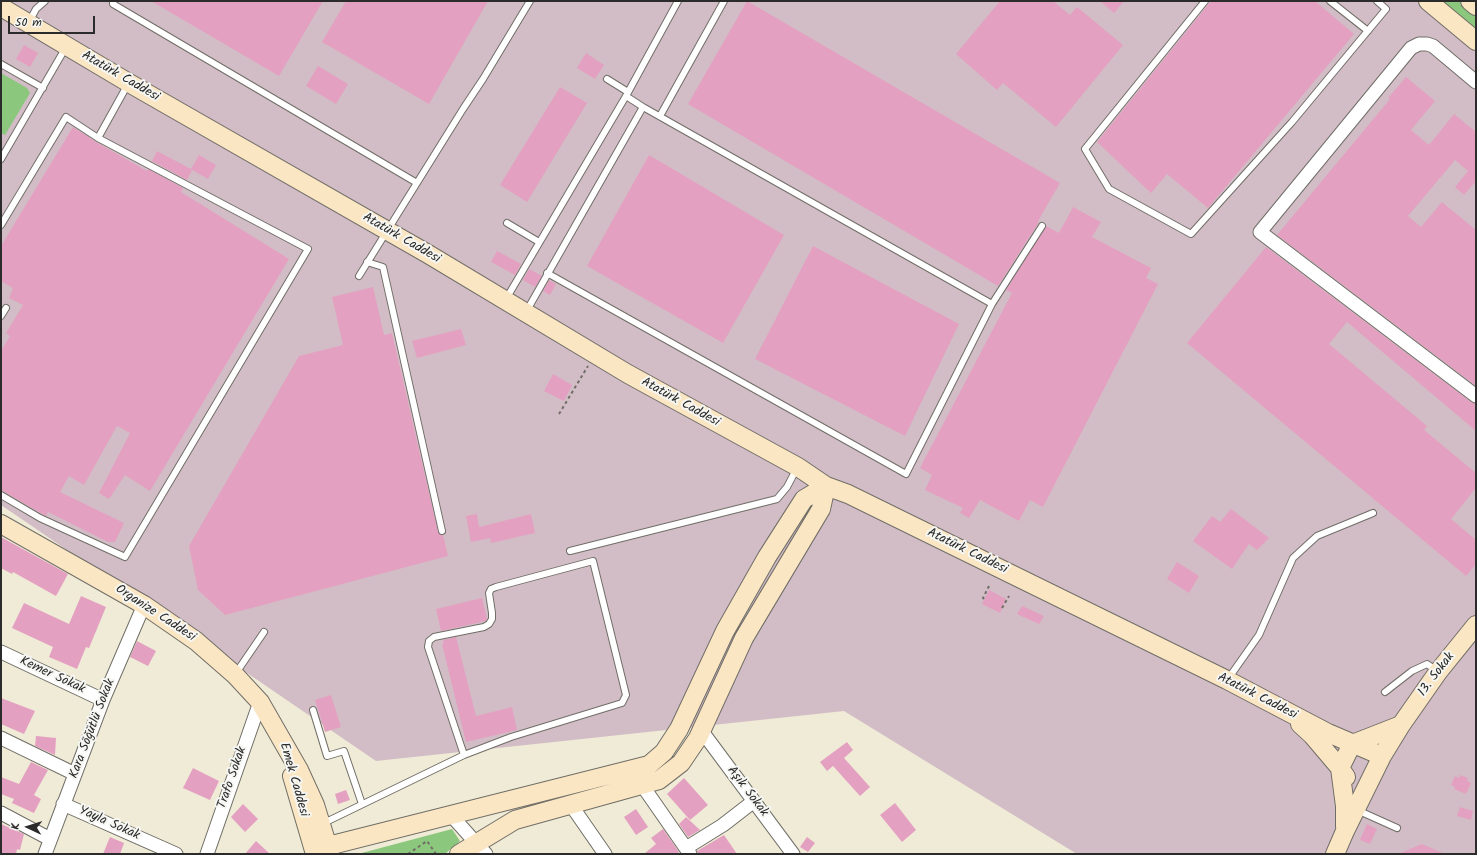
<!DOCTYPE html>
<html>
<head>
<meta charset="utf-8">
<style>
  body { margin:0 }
  #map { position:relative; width:1477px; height:855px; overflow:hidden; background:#efebd6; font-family:Kalam,sans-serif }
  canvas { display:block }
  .frame { position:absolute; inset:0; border:2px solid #2b2b2b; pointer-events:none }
  .north { position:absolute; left:8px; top:807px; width:40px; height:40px; -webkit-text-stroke:3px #f6f6f2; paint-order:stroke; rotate:274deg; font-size:11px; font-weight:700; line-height:16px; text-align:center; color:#2b2b2b }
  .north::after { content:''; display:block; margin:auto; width:14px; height:18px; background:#2b2b2b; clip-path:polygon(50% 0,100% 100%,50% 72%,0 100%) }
  .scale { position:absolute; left:8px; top:16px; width:87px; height:18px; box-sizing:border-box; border:2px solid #2b2b2b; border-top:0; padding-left:5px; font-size:12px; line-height:14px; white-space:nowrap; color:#2b2b2b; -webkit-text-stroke:3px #f6f6f2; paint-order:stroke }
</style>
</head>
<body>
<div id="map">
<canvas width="1477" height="855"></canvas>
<div class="frame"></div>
<div class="north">K</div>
<div class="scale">50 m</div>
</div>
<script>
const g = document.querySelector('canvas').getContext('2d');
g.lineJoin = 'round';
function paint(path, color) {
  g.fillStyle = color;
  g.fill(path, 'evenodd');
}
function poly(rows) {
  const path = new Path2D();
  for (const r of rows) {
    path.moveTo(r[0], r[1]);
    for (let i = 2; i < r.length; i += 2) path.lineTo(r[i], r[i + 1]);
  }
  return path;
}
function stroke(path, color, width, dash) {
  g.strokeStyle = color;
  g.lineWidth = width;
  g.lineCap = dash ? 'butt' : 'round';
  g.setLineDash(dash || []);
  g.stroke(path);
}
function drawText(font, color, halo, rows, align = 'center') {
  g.font = font + ' Kalam,sans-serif';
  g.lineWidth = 4;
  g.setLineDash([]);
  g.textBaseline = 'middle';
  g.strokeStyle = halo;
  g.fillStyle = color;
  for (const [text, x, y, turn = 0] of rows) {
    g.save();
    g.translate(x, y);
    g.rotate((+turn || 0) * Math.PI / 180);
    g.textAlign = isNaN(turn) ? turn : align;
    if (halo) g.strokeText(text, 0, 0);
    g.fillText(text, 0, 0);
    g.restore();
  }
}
paint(poly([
  [1,1,1476,1,1476,854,1077,854,844,711,376,761,1,505]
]), '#d2bdc6');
paint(poly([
  [1440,1,1464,1,1476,11,1476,31],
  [1,73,27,88,30,93,5,135,1,133],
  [452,829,460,841,445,854,358,854]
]), '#8bc77d');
paint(poly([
  [151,1,323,1,279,76],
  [346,1,488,1,429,104,322,42],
  [747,1,1060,183,1038,221,1039,222,998,286,688,104],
  [1000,1,1053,1,1070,15,1077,7,1123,45,1056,127,1003,83,997,90,956,54],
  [1100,1,1124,1,1114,13],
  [1211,1,1315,1,1354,34,1208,208,1167,174,1151,193,1097,142],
  [24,45,38,53,30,67,16,59],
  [586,53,604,65,595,79,577,68],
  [318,66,348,84,336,104,306,86],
  [1406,77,1435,101,1411,130,1429,145,1454,114,1476,132,1476,181,1464,195,1455,187,1468,171,1455,160,1408,216,1421,227,1442,202,1476,230,1476,386,1277,235,1390,99,1388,98],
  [560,87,587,103,527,202,500,185],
  [73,127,96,142,147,171,148,169,183,188,181,192,289,259,150,491,125,475,109,499,99,493,130,433,117,426,84,485,69,476,60,492,124,523,115,542,108,542,48,512,46,516,1,490,1,351,10,336,6,333,23,305,9,298,13,288,1,281,1,246],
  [157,151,191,169,199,155,216,165,208,179,192,170,187,180,152,161],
  [649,155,784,235,723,343,587,266],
  [1073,207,1101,222,1092,237,1151,268,1146,278,1158,284,1043,507,1030,500,1019,521,980,500,969,518,960,513,963,508,925,490,932,475,920,468,1012,293,1006,290,1046,226,1059,233],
  [813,246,959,324,905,436,755,359],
  [1266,247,1471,402,1476,404,1476,431,1347,322,1329,344,1427,426,1424,430,1476,473,1476,488,1451,519,1476,540,1476,564,1466,576,1187,343],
  [497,251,521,264,515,275,491,262],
  [529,269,542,276,535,287,523,280],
  [549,280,556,284,550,295,543,291],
  [373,287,384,335,392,333,438,532,440,535,443,535,448,556,225,615,198,590,189,546,299,356,343,345,332,297],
  [461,329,466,345,417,358,412,341],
  [553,374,572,385,564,401,544,391],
  [1231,509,1269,538,1257,550,1249,544,1232,569,1193,541,1212,516,1220,522],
  [477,514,479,527,531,514,535,533,491,543,490,538,471,542,466,516],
  [1,537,68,574,56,596,13,572,12,574,1,568],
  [1177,562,1199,576,1189,593,1167,579],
  [989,590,1006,599,1000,613,982,604],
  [81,596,106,607,89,648,86,647,77,669,49,657,53,647,12,628,24,603,69,624],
  [482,598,487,619,486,621,441,631,436,609],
  [1022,606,1044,616,1039,624,1017,614],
  [456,637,476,716,512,707,517,730,466,742,442,644,444,643,443,640],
  [137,641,156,651,148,666,130,657],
  [331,695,341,727,325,732,315,700],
  [1,698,35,711,24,734,1,724],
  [36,736,56,738,55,755,35,746],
  [847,742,853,750,844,758,870,787,860,796,833,766,827,771,820,762],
  [31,762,48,770,34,795,41,799,34,813,12,803,14,799,1,794,1,777,19,784],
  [193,768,219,781,210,800,183,788],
  [1460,775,1468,778,1467,781,1471,783,1466,794,1454,789,1455,787,1451,785,1455,776,1459,778],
  [684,778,708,805,690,820,667,794],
  [346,790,350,800,338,804,335,794],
  [895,803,916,830,902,842,880,815],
  [243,804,258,819,245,832,231,817],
  [1460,807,1473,811,1471,820,1457,816],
  [636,809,648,827,636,835,624,817],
  [686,817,700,830,688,837,679,824],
  [1,824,24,834,20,850,17,849,16,854,1,854],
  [1367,824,1377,829,1370,844,1360,840],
  [663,829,679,852,678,854,644,854,656,844,651,838],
  [724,835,737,854,698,854,697,851],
  [110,837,124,843,120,854,103,854],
  [807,837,815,843,808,852,800,847],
  [256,841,270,854,245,854],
  [1422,844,1445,854,1398,854]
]), '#e4a0c1');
const lane = poly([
  [113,1,113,4,417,183],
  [1205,1,1085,149,1109,189,1191,234,1292,122,1386,9,1377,1],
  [1330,1,1368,31],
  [29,22,36,9,45,1],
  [1,64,43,88],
  [607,79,628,92],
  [626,96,678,1],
  [643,107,992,304],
  [660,116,724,1],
  [98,138,128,84],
  [1,159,66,47],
  [507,223,539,242],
  [1,225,66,117,98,138,308,249,125,557,40,518,1,495],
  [367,262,383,267,442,531],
  [547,273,906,474,992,304,1042,226],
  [359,276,463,109,483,79,530,1],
  [506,299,626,96,643,107,526,312],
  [1,316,6,308],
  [570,551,777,499,787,487,797,468],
  [236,673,264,632],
  [1228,679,1259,635,1293,558,1317,536,1373,513],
  [1385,692,1412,671,1427,664,1437,671],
  [313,710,327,756,344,751,362,804],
  [1357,810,1397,828],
  [322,822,330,820,464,755,428,647,429,641,434,637,484,627,489,624,492,619,492,613,489,593,491,589,496,587,593,561,626,695,622,703,511,737,464,755]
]);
const street = poly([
  [1476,82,1433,46,1427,44,1419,44,1411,48,1260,232,1476,396],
  [1,652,103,700],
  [701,730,793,854],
  [1,738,75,774],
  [642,785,690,854],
  [63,804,176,854],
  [571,805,605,854],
  [1,813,50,839],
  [450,814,486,854],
  [686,848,723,825,754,801],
  [45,854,103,700,144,605],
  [207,854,260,702]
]);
const secondary = poly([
  [1428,1,1476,41],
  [1470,1,1476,6],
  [1,7,129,83,428,254,628,374,798,467,826,486,848,494,1227,680,1328,733,1382,756],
  [1,524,144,605,196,641,235,675,260,702,299,770,315,805,330,854],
  [1300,724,1312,735,1340,768,1346,777],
  [292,776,315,854],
  [1345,827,1345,806,1340,768,1349,750,1355,743,1401,725],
  [316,854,328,846,649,765,664,752,679,729,725,631,767,557,804,499,826,486],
  [459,854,515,820,659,780,681,763,698,738,744,638,821,509,826,486],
  [1335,854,1345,831,1382,756,1401,725,1438,672,1476,625]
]);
stroke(lane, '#706e67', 8);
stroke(street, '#706e67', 15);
stroke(secondary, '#706e67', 20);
stroke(poly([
  [559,414,588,366],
  [984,599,983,598,989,586],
  [1002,608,1009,596],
  [408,854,427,841,436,854]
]), '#706e67', 2, [3, 3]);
stroke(lane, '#fff', 6);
stroke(street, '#fff', 13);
stroke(secondary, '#fbe6c4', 18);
drawText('13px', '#2b2b2b', '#f6f6f2', [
  ["Atatürk Caddesi",120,77,30],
  ["Atatürk Caddesi",401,239,30],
  ["Atatürk Caddesi",680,403,29],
  ["Atatürk Caddesi",967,552,26],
  ["Organize Caddesi",155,614,33],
  ["13. Sokak",1437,675,-53],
  ["Kemer Sokak",52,676,25],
  ["Atatürk Caddesi",1257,697,27],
  ["Kara Söğütlü Sokak",93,729,-69],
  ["Trafo Sokak",233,778,-71],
  ["Emek Caddesi",293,780,74],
  ["Aşık Sokak",747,792,53],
  ["Yayla Sokak",109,824,24]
]);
</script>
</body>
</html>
